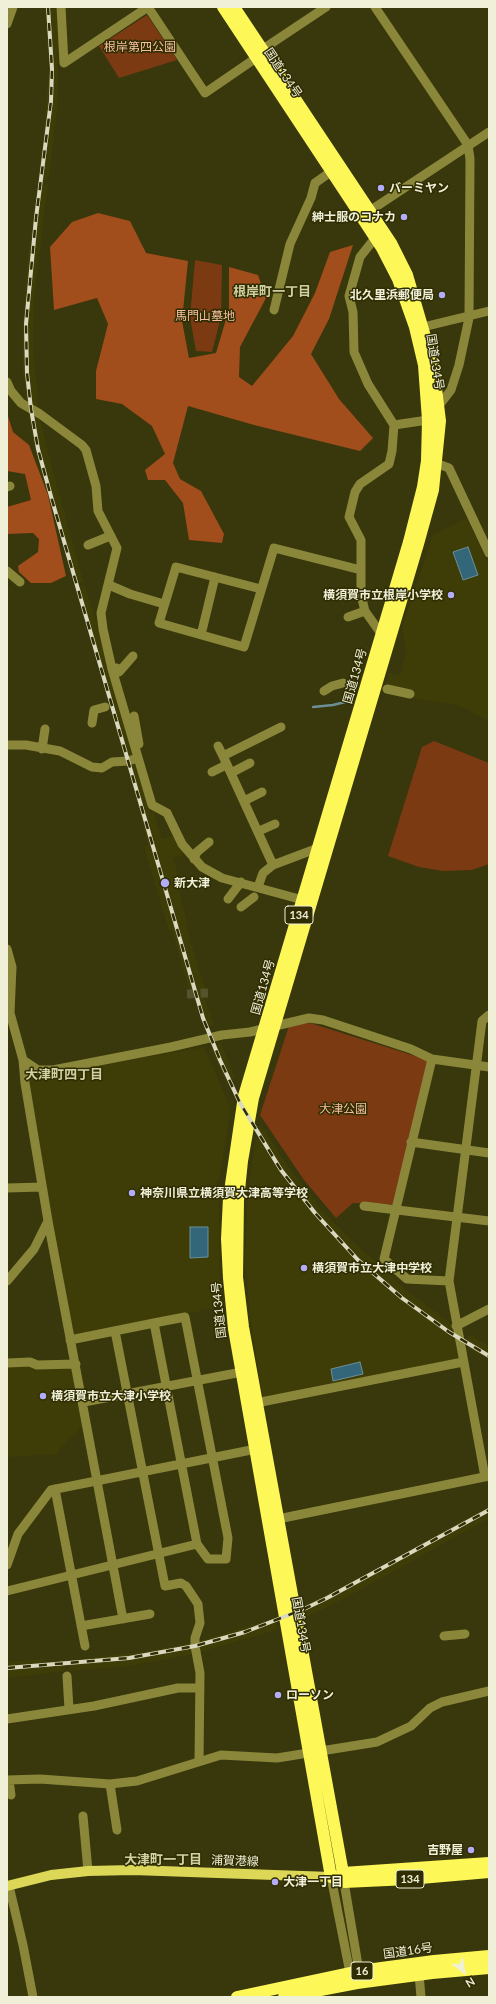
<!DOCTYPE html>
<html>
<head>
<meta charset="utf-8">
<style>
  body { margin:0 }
  #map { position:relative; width:496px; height:2004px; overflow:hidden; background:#39370c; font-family:Lato,sans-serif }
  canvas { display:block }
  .frame { position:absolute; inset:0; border:8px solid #f0f0d9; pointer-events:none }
  .north { position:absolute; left:444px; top:1952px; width:40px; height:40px; -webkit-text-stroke:3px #2f2d01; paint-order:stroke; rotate:149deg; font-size:11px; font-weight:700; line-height:16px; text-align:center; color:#f0f0d9 }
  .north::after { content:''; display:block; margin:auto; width:14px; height:18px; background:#f0f0d9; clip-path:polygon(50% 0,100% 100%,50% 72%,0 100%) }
</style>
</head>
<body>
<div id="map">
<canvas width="496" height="2004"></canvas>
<div class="frame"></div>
<div class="north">N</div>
</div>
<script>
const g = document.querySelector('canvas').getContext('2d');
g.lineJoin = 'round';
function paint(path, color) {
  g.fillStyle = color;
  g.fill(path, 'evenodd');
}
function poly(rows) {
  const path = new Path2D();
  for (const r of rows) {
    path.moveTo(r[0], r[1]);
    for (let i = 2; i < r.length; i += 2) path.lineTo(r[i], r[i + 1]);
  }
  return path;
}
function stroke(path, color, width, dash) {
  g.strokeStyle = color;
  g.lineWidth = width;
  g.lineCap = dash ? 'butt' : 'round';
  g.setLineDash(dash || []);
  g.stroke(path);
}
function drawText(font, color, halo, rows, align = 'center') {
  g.font = font + ' Lato,"Noto Sans JP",sans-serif';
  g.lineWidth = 3;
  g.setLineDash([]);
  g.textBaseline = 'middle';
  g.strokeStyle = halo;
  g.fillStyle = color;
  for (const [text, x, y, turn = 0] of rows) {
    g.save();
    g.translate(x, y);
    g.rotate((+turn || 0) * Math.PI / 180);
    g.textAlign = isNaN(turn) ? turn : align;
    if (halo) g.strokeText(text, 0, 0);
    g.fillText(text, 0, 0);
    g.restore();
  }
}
paint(poly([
  [45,7,56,7,58,42,58,102,49,179,38,182,44,132,49,70],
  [48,184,34,299,33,348,39,410,27,403,23,372,23,324,28,256,38,187],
  [27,409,39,416,53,472,84,583,74,581,35,450],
  [466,518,489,563,489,721,458,705,389,695,390,686,386,683,389,673,400,675,406,653,402,627,433,535],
  [75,586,85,586,100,634,135,756,125,759],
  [136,762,151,813,154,812,162,839,174,836,177,844,180,843,184,855,173,858,183,891,180,892,180,897,188,925,186,926,206,992,203,993,214,1024,205,1028,192,989,189,989,172,930,169,931,144,847,148,845,127,764],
  [221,1043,235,1077,227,1084,210,1048],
  [204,1047,231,1109,219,1181,216,1184,219,1202,220,1307,73,1336,26,1084,30,1078],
  [261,1124,287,1165,321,1209,342,1231,407,1291,453,1325,448,1334,456,1340,458,1357,456,1359,263,1398,251,1325,245,1263,248,1190,256,1139,257,1140],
  [469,1334,489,1346,489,1359,469,1349,467,1338],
  [7,1364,28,1364,31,1367,76,1364,83,1425,60,1449,58,1454,7,1457],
  [489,1506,489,1518,366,1587,306,1618,304,1606,361,1577],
  [275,1618,277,1630,197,1653,196,1642],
  [193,1643,194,1654,129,1666,68,1671,68,1661,148,1651],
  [44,1659,45,1662,65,1661,65,1671,7,1678,7,1662]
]), '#3f3d07');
paint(poly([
  [147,15,177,60,119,78,99,46],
  [195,260,222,265,221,317,212,352,196,351,190,317],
  [434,741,489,763,489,864,472,870,443,871,419,867,388,856,422,747],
  [310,1023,431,1061,393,1204,353,1203,336,1218,304,1180,260,1115,289,1026]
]), '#7c3a13');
paint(poly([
  [98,213,130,221,146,253,188,261,182,321,189,358,216,353,229,309,229,267,258,275,266,298,240,347,239,377,252,386,293,336,315,293,330,252,353,245,329,319,311,354,339,399,373,438,360,451,254,425,188,406,173,463,180,479,201,491,224,534,222,543,189,540,183,503,165,480,148,480,145,470,165,454,152,426,122,404,96,399,96,371,108,324,97,298,54,310,50,247,72,222],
  [7,413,13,432,29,445,48,495,66,576,51,583,31,583,19,572,18,566,38,552,39,539,33,533,7,534,7,507,31,500,25,474,7,471]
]), '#a14d1c');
const water = poly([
  [468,547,478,575,463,580,453,552,468,547],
  [190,1227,208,1227,208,1257,190,1258,190,1227],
  [360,1362,363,1374,333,1381,331,1369,360,1362]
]);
paint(water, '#34667a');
stroke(water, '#6c8f96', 1);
stroke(poly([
  [313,707,333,705,353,700]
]), '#6c8f96', 2.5);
stroke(poly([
  [187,994,208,993]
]), '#54532b', 9, [9, 4.5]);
stroke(poly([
  [61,7,64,63],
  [148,7,205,93,256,58],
  [375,7,468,145,470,159,469,318,459,365,451,390,437,408],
  [7,24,13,7],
  [257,53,326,7],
  [64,63,148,7],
  [365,214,489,132],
  [375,238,360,257,349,296,353,312,354,352,368,384,394,425,392,451,389,464,360,484,355,492,349,517,361,540,361,595,365,611,382,635],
  [274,310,290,244,311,198,315,183,332,171],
  [423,327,489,311],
  [7,382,11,391,21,403,40,414,82,445,86,450,96,486,98,511,117,548,101,613,103,629,112,669,152,805,167,813,182,844,202,867,222,878,303,900],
  [394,425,428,420],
  [430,461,449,468,489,553],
  [7,487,10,486],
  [88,545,110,536],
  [7,571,20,582],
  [109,585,130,594,164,604],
  [261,589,176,567,159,623,244,647,274,548,361,570],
  [348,617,365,611],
  [201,635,215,577],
  [112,669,117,668,119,672,133,656],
  [387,689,410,694],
  [324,691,332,686,343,683],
  [134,716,139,744],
  [92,723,94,710,105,707],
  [7,745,26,745,60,751,92,767,102,768,112,762,128,761,138,758],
  [218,746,223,756],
  [42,749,45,729],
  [212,772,226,765],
  [231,773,250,763],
  [244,801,262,792],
  [259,831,275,824],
  [194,859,197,852,209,842],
  [273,865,223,756,281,727],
  [258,887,263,873,273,865,318,848],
  [228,899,241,882],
  [241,907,254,897],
  [7,949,12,967,10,1013,23,1060,25,1083,48,1221,123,1619],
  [432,1059,384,1259,407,1279,449,1281],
  [23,1060,38,1070,53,1070,171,1047,222,1035,250,1032,309,1018,323,1020,411,1049,432,1059,489,1067],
  [411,1142,489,1153],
  [7,1188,42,1187],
  [364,1206,489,1221],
  [7,1281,34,1249,48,1221],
  [456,1326,489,1309],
  [115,1331,165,1586,181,1583,186,1586,198,1604,200,1623,195,1638,195,1646,200,1673,199,1761],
  [70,1340,154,1323,185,1317,228,1538,226,1559,208,1559,197,1544,154,1323],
  [7,1363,30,1362,37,1365,76,1364],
  [84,1402,242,1372],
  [256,1403,463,1362],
  [485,1477,449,1281,482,1021,489,1015],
  [55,1489,85,1646],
  [273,1520,489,1476],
  [7,1565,18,1534,51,1490,256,1449],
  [7,1591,197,1544],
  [81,1626,150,1614],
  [444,1636,465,1634],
  [67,1676,69,1709],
  [7,1719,94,1706,178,1688,200,1688],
  [7,1780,40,1779,110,1784,137,1781,221,1755,277,1758,377,1742,411,1726,430,1708,442,1702,489,1691],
  [9,1780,11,1795],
  [110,1784,117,1830],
  [83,1816,88,1871],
  [343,1876,359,1971,358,1978],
  [331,1877,350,1973,352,1977],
  [9,1886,23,1945,33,1997],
  [419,1974,421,1997]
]), '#8a873b', 9);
stroke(poly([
  [7,1886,51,1875,88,1871,133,1870,331,1877,337,1875]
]), '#dcd757', 10);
stroke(poly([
  [223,7,361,216,382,248,398,279,415,327,424,365,428,420,427,461,423,487,409,542,244,1096,229,1198,227,1239,229,1278,234,1329,331,1877,344,1882,409,1879,489,1872],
  [234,7,391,243,407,275,433,364,440,421,433,490,418,544,253,1098,242,1161,238,1200,237,1277,243,1327,343,1873,489,1863],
  [237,1997,359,1971,434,1961,489,1956],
  [284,1997,357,1983,432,1973,489,1968]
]), '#fdf757', 12);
const rail = poly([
  [48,7,52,69,51,101,36,218,26,324,27,373,31,409,38,449,52,500,203,1018,220,1060,240,1103,281,1170,315,1213,358,1260,402,1298,449,1332,489,1356],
  [7,1668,129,1658,195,1646,245,1632,304,1609,327,1598,489,1510]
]);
stroke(rail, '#dad9c0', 4);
stroke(rail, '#2f2d01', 2.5, [8]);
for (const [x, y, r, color] of [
  [381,188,4,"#b3adf9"],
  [404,217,4,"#b3adf9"],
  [442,295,4,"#b3adf9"],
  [451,595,4,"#b3adf9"],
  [165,883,5,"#b3adf9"],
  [132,1193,4,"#b3adf9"],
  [304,1268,4,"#b3adf9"],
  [43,1396,4,"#b3adf9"],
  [278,1695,4,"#b3adf9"],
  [471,1850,4,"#b3adf9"],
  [275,1882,4,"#b3adf9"]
]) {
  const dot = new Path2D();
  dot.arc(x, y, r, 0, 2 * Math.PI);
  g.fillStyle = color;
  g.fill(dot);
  stroke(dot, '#2f2d01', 1.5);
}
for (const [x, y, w] of [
  [299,915,28],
  [410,1879,28],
  [362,1971,22]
]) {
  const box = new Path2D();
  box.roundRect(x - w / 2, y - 9, w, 18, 3);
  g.fillStyle = '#2f2d01';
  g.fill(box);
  stroke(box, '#f0f0d9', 1);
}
drawText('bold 11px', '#f0f0d9', null, [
  ["134",299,915],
  ["134",410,1879],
  ["16",362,1971]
]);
drawText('12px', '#f6bea2', '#2f2d01', [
  ["根岸第四公園",140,47],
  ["馬門山墓地",205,316],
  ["大津公園",343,1109]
]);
drawText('12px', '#f0f0d9', '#2f2d01', [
  ["国道134号",283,73,56],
  ["国道134号",435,362,81],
  ["国道134号",355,676,-74],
  ["国道134号",263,987,-74],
  ["国道134号",219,1310,-96],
  ["国道134号",301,1625,80],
  ["浦賀港線",235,1861,2],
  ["国道16号",408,1951,-8]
]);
drawText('bold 12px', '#f0f0d9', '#2f2d01', [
  ["バーミヤン",389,188],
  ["紳士服のコナカ",396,217,"right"],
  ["北久里浜郵便局",434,295,"right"],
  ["横須賀市立根岸小学校",443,595,"right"],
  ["新大津",174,883],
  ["神奈川県立横須賀大津高等学校",140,1193],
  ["横須賀市立大津中学校",312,1268],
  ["横須賀市立大津小学校",51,1396],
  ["ローソン",286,1695],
  ["吉野屋",463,1850,"right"],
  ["大津一丁目",283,1882]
], 'left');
drawText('bold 13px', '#d1d0a3', '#2f2d01', [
  ["根岸町一丁目",272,292],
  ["大津町四丁目",64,1075],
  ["大津町一丁目",163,1860]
]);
</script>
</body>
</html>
